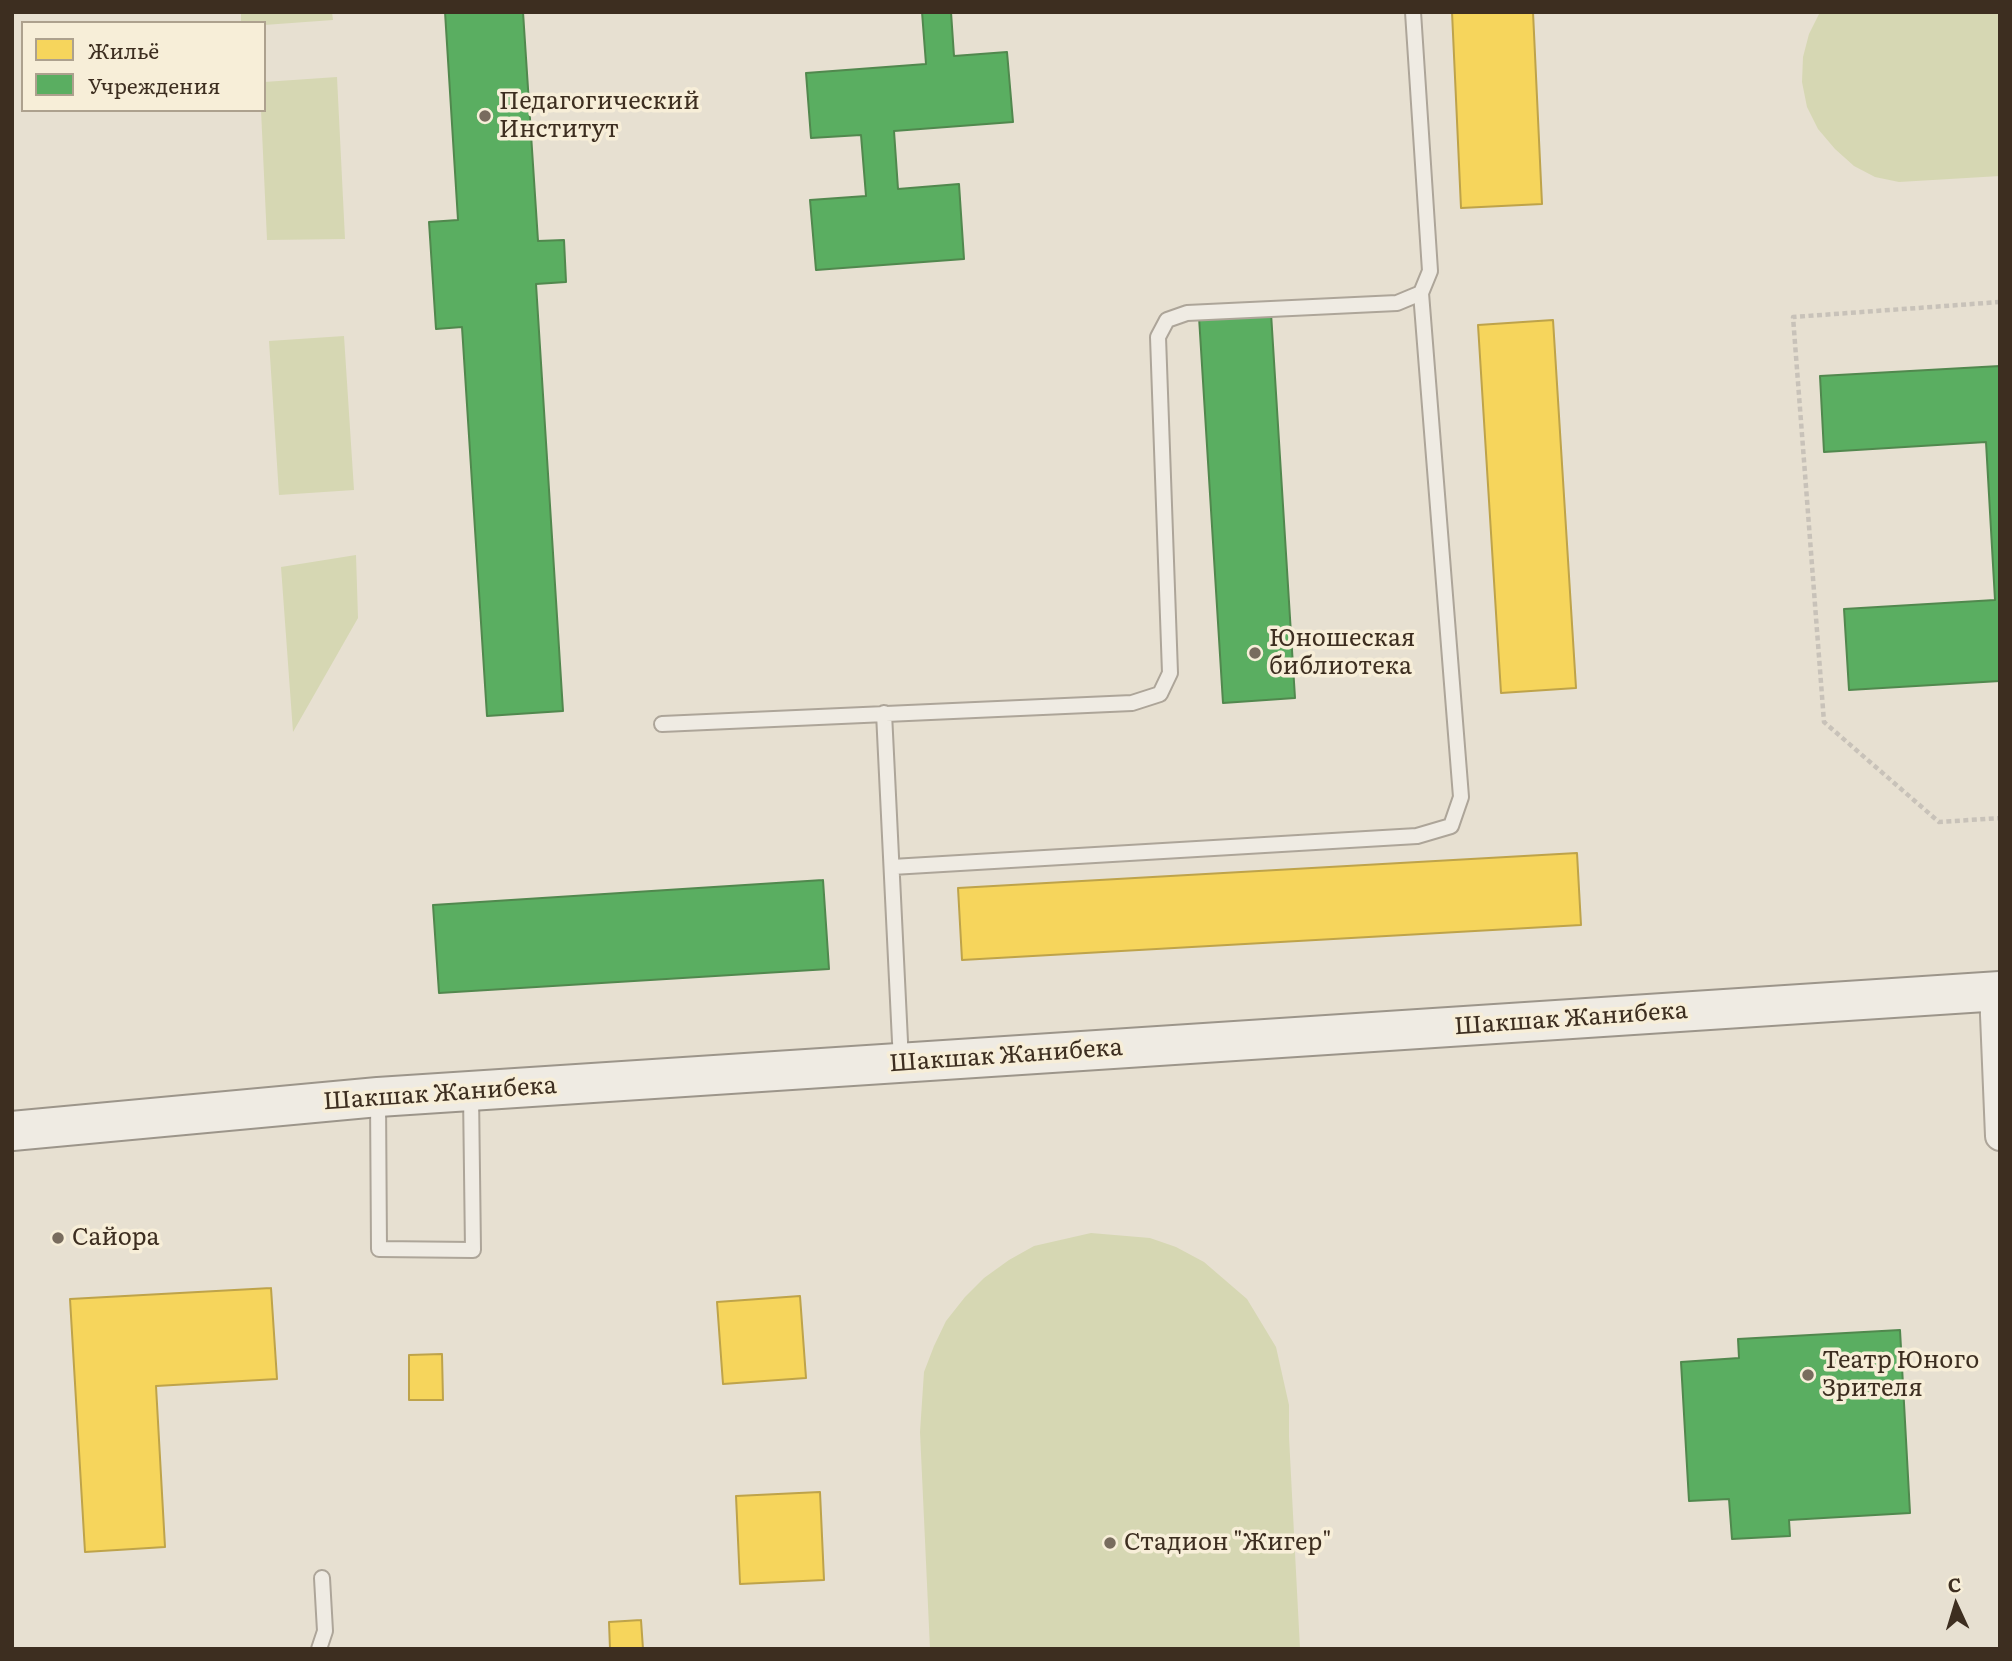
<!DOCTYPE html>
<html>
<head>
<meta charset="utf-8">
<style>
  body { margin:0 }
  #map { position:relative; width:2012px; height:1661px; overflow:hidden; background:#e7e0d1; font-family:Literata,serif }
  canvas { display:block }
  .frame { position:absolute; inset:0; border:14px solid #3d2e20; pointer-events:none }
  .legend { position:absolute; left:21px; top:21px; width:245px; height:91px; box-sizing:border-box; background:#f7eed8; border:2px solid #ada18e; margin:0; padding:9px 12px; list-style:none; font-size:21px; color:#3d2e20 }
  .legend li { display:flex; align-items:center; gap:14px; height:35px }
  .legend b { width:35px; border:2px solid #ada18e }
  .north { position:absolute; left:1921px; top:1570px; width:70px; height:70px; -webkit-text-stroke:5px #f7eed8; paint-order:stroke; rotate:356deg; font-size:19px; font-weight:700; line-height:28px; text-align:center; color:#3d2e20 }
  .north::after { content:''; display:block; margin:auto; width:24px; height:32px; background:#3d2e20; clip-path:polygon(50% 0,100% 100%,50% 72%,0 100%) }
</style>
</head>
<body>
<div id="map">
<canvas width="2012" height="1661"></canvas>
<div class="frame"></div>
<ul class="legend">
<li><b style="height:19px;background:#f6d55c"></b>Жильё</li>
<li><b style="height:19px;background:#5aae61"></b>Учреждения</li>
</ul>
<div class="north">С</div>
</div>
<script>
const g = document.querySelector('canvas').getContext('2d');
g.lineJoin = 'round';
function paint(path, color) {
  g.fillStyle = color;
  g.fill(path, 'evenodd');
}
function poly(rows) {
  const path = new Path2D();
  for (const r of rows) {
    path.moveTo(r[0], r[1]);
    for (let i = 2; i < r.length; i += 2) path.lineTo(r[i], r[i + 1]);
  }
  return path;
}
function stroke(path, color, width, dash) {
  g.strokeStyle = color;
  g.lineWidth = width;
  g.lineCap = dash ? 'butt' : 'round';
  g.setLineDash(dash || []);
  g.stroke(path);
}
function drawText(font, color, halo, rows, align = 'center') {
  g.font = font + ' Literata,serif';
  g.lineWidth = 7;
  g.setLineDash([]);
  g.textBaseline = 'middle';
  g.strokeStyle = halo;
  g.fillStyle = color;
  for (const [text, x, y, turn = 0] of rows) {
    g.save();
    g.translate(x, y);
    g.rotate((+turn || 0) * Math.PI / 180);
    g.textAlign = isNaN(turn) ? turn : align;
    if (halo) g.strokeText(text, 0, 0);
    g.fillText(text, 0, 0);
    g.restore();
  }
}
paint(poly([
  [241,12,332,12,333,20,264,25,264,23,241,23],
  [1820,12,2000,12,2000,176,1899,182,1875,177,1854,166,1835,149,1818,129,1807,107,1802,82,1803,57,1809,34],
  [337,77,345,239,267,240,261,110,264,110,264,82],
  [344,336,354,490,279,495,269,341],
  [356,555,358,618,293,732,281,567],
  [1091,1233,1150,1238,1176,1247,1204,1262,1247,1299,1276,1347,1289,1405,1289,1437,1300,1649,930,1649,920,1432,924,1372,934,1346,946,1321,965,1297,984,1278,1009,1260,1034,1246]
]), '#d6d7b3');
const homes = poly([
  [1452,12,1533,12,1542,204,1461,208,1452,12],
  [1553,320,1576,688,1501,693,1478,325,1553,320],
  [1577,853,1581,925,962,960,958,888,1577,853],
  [271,1288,277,1379,156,1386,165,1547,85,1552,70,1299,271,1288],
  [800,1296,806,1378,723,1384,717,1302,800,1296],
  [442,1354,443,1400,409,1400,409,1355,442,1354],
  [820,1492,824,1580,740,1584,736,1496,820,1492],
  [641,1620,643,1649,610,1649,609,1622,641,1620]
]);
paint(homes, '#f6d55c');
stroke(homes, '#bea34a', 2);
const public = poly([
  [445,12,523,12,538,241,564,240,566,282,536,284,563,711,487,716,462,327,436,329,429,222,458,220,445,12],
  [922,12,951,12,954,56,1007,52,1013,122,894,131,898,189,959,184,964,259,816,270,810,200,866,196,861,135,811,138,806,73,926,64,922,12],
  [1271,313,1295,698,1223,703,1199,317,1271,313],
  [2000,366,2000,681,1849,690,1844,609,1995,600,1986,442,1824,452,1820,376,2000,366],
  [823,880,829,969,439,993,433,905,823,880],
  [1900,1330,1910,1513,1789,1520,1790,1536,1732,1539,1729,1499,1689,1501,1681,1362,1739,1358,1738,1339,1900,1330]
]);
paint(public, '#5aae61');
stroke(public, '#51884e', 2);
const lane = poly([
  [884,713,901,1062],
  [662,724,1132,703,1160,694,1170,673,1158,337,1167,320,1187,313,1397,303,1421,293,1430,271,1413,12],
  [892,867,1417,836,1451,826,1461,797,1421,293],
  [378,1099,379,1249,473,1250,471,1094],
  [319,1649,325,1631,322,1578]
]);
const street = poly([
  [1994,991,2000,1136]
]);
const secondary = poly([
  [12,1131,378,1097,2000,991]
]);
stroke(lane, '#ada599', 18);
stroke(street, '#ada599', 32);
stroke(secondary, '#9c958a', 42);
stroke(poly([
  [2000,302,1793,317,1824,722,1939,822,2000,818]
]), '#c8c2b9', 4.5, [5, 3.5]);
stroke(lane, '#efebe3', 14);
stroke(street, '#efebe3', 28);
stroke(secondary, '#efebe3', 38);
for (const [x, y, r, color] of [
  [485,116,7,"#786c5e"],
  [1255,653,7,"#786c5e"],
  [58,1238,7,"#786c5e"],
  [1808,1375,7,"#786c5e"],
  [1110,1543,7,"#786c5e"]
]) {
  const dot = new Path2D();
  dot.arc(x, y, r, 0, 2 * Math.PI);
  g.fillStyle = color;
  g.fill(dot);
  stroke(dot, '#f7eed8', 2.5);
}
drawText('24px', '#3d2e20', '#f7eed8', [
  ["Педагогический",499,102],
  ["Институт",499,130],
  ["Юношеская",1269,639],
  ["библиотека",1269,667],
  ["Сайора",72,1238],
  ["Театр Юного",1822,1361],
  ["Зрителя",1822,1389],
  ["Стадион \"Жигер\"",1124,1543]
], 'left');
drawText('24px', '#3d2e20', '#f7eed8', [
  ["Шакшак Жанибека",1571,1019,-4],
  ["Шакшак Жанибека",1006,1056,-4],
  ["Шакшак Жанибека",440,1094,-4]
]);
</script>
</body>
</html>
